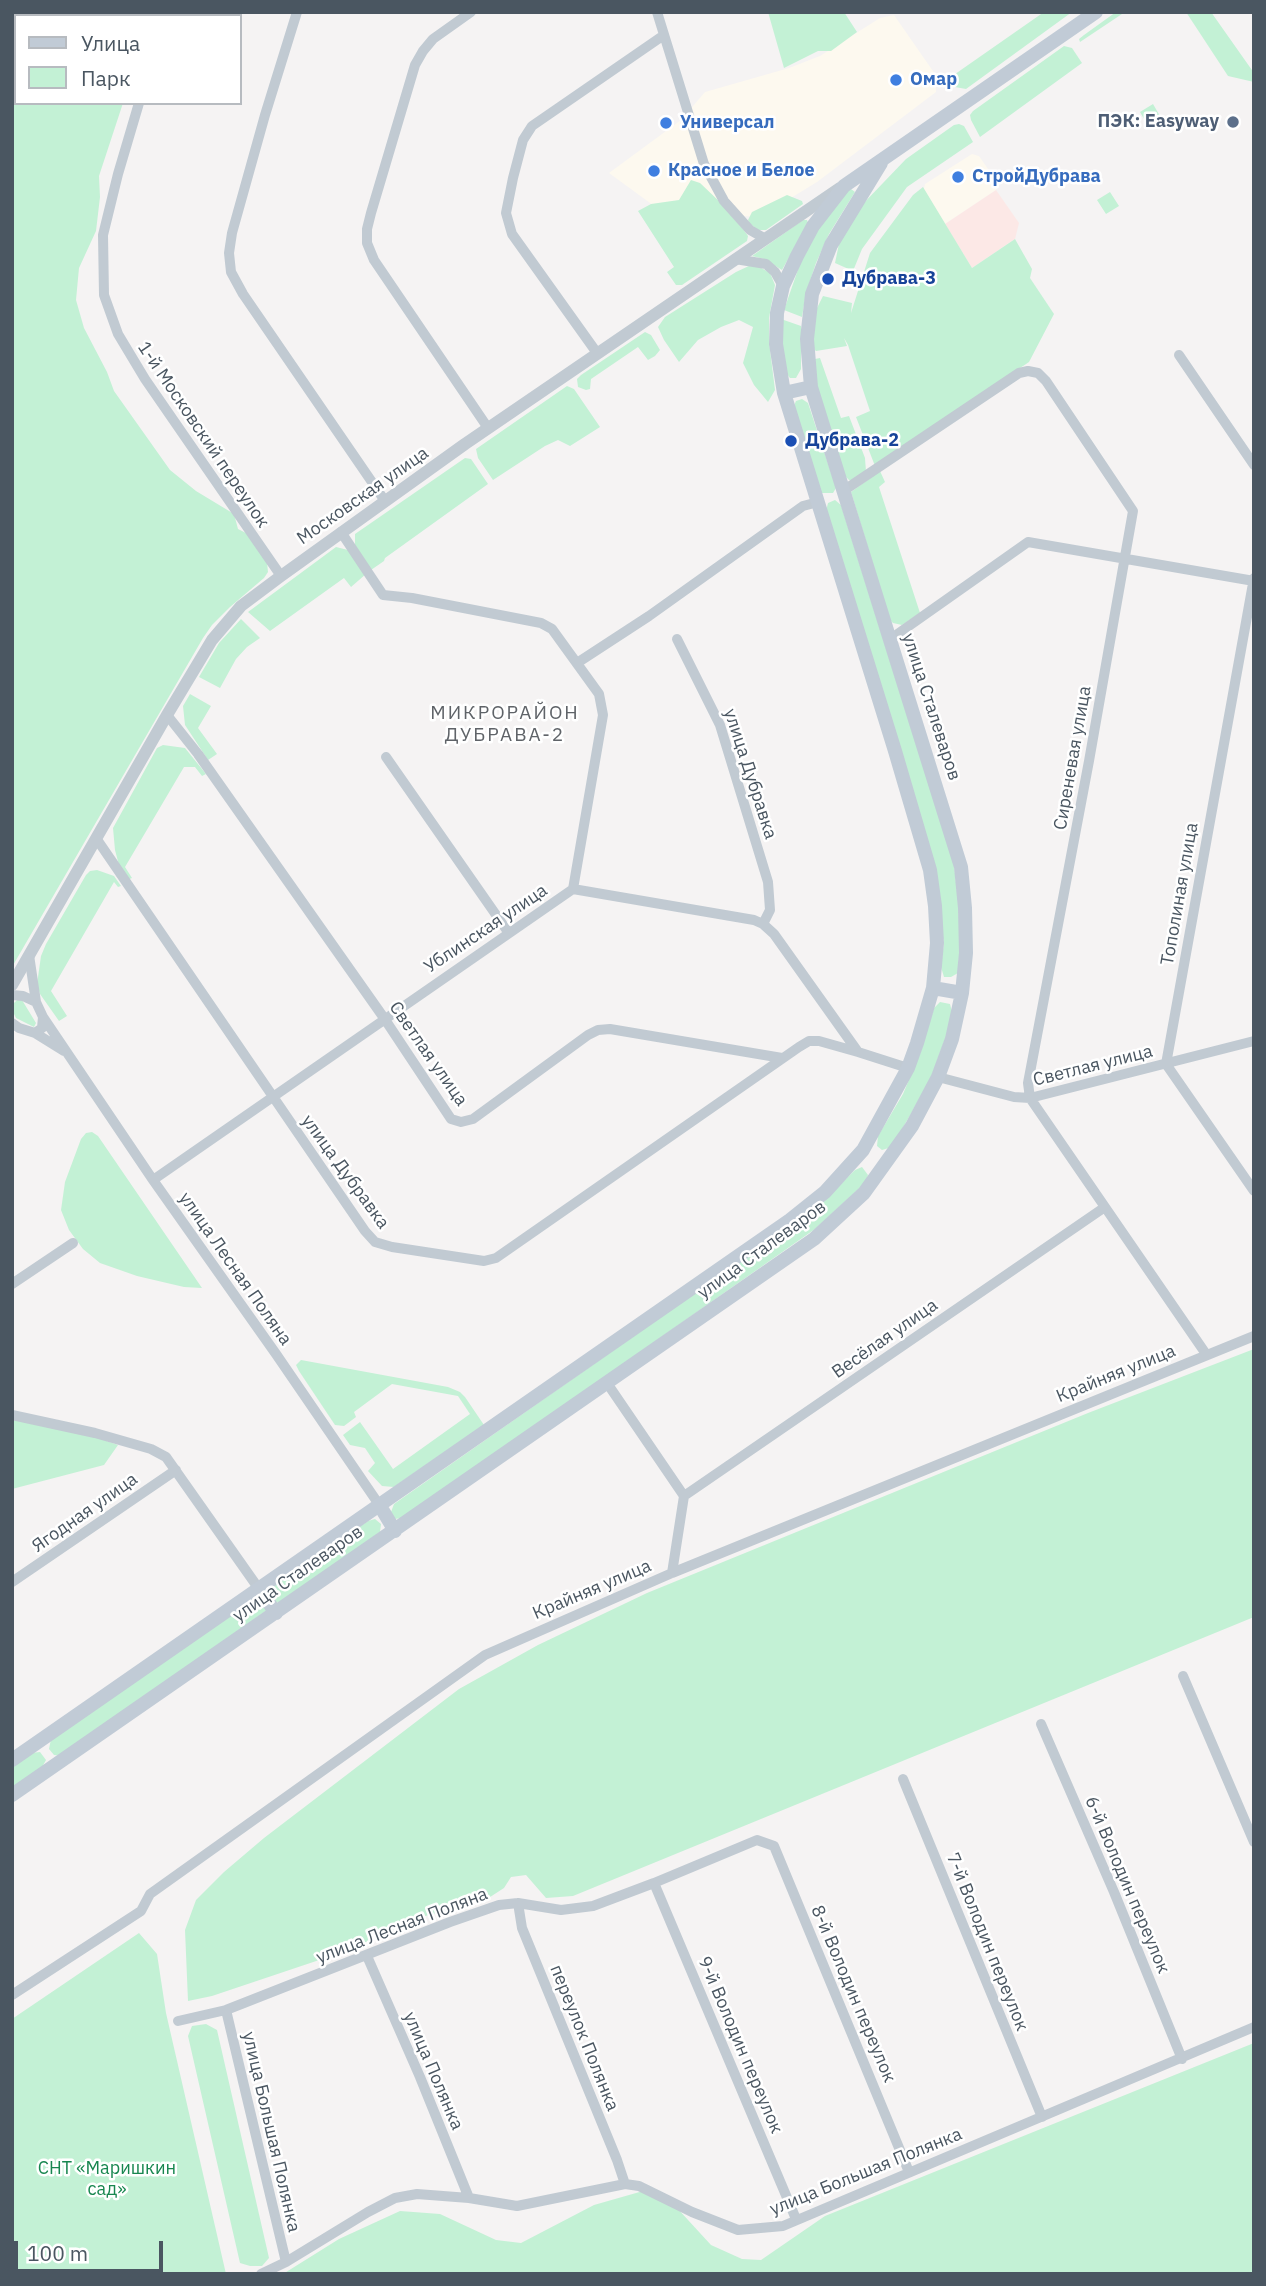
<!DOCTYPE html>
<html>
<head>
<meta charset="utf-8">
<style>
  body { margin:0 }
  #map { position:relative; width:1266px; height:2286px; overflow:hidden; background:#f5f3f3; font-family:"IBM Plex Sans",sans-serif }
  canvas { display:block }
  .frame { position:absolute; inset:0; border:14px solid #4a5661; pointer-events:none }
  .legend { position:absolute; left:14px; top:14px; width:228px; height:91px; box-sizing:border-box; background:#fff; border:2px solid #b7bbc0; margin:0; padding:9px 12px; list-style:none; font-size:21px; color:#4a5661 }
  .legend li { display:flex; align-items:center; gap:14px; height:35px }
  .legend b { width:35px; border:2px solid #b7bbc0 }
  .scale { position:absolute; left:14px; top:2241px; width:149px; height:32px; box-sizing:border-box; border:4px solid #4a5661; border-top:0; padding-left:9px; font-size:21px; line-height:24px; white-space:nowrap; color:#4a5661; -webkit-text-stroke:5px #fff; paint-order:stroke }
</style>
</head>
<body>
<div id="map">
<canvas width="1266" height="2286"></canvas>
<div class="frame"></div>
<ul class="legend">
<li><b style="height:9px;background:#c1cbd6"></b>Улица</li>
<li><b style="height:19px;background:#c3f1d5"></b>Парк</li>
</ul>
<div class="scale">100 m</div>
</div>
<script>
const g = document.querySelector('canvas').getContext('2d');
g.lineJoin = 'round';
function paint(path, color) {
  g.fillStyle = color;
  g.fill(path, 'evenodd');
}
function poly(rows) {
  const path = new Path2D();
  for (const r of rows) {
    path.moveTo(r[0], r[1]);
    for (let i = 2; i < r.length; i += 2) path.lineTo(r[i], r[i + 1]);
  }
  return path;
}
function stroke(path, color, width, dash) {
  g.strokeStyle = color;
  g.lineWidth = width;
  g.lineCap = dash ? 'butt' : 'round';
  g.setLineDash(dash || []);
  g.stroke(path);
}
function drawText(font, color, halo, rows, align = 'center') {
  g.font = font + ' "IBM Plex Sans",sans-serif';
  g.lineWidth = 5;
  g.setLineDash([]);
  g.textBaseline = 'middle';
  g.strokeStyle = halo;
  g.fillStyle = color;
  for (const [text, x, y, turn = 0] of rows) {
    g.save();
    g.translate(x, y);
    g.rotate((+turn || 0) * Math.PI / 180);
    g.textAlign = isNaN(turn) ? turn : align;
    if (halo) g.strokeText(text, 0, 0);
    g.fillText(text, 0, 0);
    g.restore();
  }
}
paint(poly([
  [894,15,935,74,936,92,817,182,760,217,661,211,609,173,681,120,705,92,789,68,820,56,880,18],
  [972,154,979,156,999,185,996,190,945,224,941,225,923,194,925,184]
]), '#fdf9ef');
paint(poly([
  [996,190,1019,223,1015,239,972,268,945,224]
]), '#fce8e6');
paint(poly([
  [12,12,153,12,152,16,16,16,16,103,123,103,99,176,100,197,96,231,79,268,76,300,84,328,107,372,114,391,170,470,196,491,234,514,238,529,248,534,267,562,268,572,264,578,230,607,212,625,203,638,12,967],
  [768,12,844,12,857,32,831,51,818,51,784,68],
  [1044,12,1072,12,966,89,955,87,948,79],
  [1116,12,1125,12,1080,42,1079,39,1084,35],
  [1186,12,1211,12,1254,73,1254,82,1228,76],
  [1064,46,1072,48,1082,63,980,137,971,120,970,115,973,111],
  [1153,104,1160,116,1147,124,1140,112],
  [959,124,964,126,973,142,907,187,862,249,853,271,835,263,840,239,860,207,906,159,954,125],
  [691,180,700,183,721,203,743,229,748,236,747,241,682,285,676,285,667,272,674,267,638,211,651,204,679,200],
  [923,187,972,268,1015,239,1032,269,1030,278,1054,314,1029,362,875,466,856,417,870,411,848,345,844,338,847,346,816,351,811,346,817,308,823,296,852,303,851,313,870,253,913,195],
  [851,189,855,192,829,234,816,263,806,293,802,317,784,310,802,258,819,228,844,193],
  [1110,192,1119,206,1106,214,1097,200],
  [787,195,802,201,803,204,766,230,758,230,749,223,748,220,752,212],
  [803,220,807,220,808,223,782,270,764,259,752,256],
  [751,265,758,266,770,273,775,285,769,318,769,342,775,390,768,402,754,385,743,363,753,327,739,320,721,327,698,340,679,362,664,340,658,327,665,317,736,272],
  [781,319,801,326,801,369,796,378,790,378,784,370],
  [645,332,651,335,660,350,655,356,648,360,638,347,591,379,590,389,586,390,578,387,577,379,581,375],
  [820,358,841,418,849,416,865,458,866,472,856,481,849,480,845,476,815,379,815,359],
  [567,386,574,389,600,427,570,446,558,440,545,446,493,480,478,458,476,449],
  [802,399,808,403,836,488,833,493,821,493,793,408,796,401],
  [465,458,471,459,488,484,385,558,384,561,371,570,355,545,355,534],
  [880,471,885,482,879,487,920,613,902,625,893,623,890,620,851,492],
  [835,500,841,505,954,865,958,900,960,941,958,973,951,977,944,977,941,967,944,942,826,511,828,503],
  [336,547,348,550,366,574,351,587,344,578,270,631,248,612],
  [241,619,260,638,247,647,236,659,220,688,199,677,219,643],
  [190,694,211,706,198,728,217,754,208,760,185,725,183,706],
  [163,745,185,748,206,774,202,776,195,767,184,767,125,867,132,878,127,880,120,869,115,850,113,828,157,748],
  [97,870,114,876,121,886,118,887,114,882,51,991,67,1016,59,1021,40,994,37,984,41,956,46,944,86,875,90,871],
  [17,1000,22,1000,36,1023,34,1027,16,1018,12,1010,14,1003],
  [940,1002,950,1004,952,1012,948,1031,930,1080,892,1147,882,1150,877,1146,878,1136,903,1094,921,1051,934,1008],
  [92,1132,98,1136,202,1288,184,1287,137,1276,100,1263,83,1249,69,1230,61,1210,65,1182,81,1139,86,1133],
  [862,1167,868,1175,865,1183,815,1229,404,1518,394,1519,391,1512,394,1504,798,1221,827,1197,855,1170],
  [1254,1349,1254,1617,573,1896,546,1898,526,1875,511,1877,504,1888,487,1899,418,1918,349,1950,212,1996,188,2001,185,1930,196,1900,224,1872,264,1838,459,1689,538,1645,647,1593,1088,1413],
  [301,1360,448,1387,460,1392,465,1397,484,1425,394,1487,382,1486,368,1471,375,1463,365,1448,350,1445,343,1435,360,1422,393,1469,470,1414,458,1396,392,1384,354,1412,356,1417,344,1426,335,1425,299,1371,296,1365],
  [12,1420,75,1430,118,1445,104,1465,12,1489],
  [375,1519,381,1524,380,1532,282,1603,275,1602,269,1595,271,1586,368,1521],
  [260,1599,267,1610,62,1756,54,1755,49,1749,51,1739,251,1600],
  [40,1752,46,1760,41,1769,12,1789,12,1766,31,1753],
  [139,1933,157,1954,166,2013,226,2274,12,2274,12,2019],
  [206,2024,217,2030,269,2258,262,2266,250,2266,240,2263,188,2036,192,2026],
  [1254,2043,1254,2274,283,2274,339,2239,400,2211,440,2214,496,2240,521,2243,594,2205,643,2191,677,2208,711,2245,742,2259,761,2260,825,2216]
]), '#c3f1d5');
stroke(poly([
  [297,12,265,115,232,233,229,253,231,272,243,294,385,501],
  [471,12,433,39,423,51,415,65,371,213,367,229,367,243,374,260,488,428],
  [657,12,704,164,724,201,750,230,764,238],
  [166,16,167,12],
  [139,103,118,174,103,235,104,295,118,334,145,379,281,576],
  [735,259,766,264,775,272,783,286],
  [597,353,512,234,506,213,513,178,523,140,532,126,664,35],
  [1179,355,1254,465],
  [843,491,1019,373,1028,371,1038,373,1046,381,1133,511,1089,761,1028,1083,1030,1098,1206,1354],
  [341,532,383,595,412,598,541,623,552,629,599,694,603,715,573,889],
  [1254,578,1166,1064,1254,1191],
  [677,639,720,725,768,882,770,910,763,924],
  [889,640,1028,542,1254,581],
  [577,663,649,616,803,506,818,502],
  [167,715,198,754,384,1018,451,1119,461,1122,473,1119,588,1035,598,1030,610,1029,782,1058],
  [386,757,508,932],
  [96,838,365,1231,375,1242,392,1247,484,1261,496,1258,799,1047,809,1041,819,1041,858,1052],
  [29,955,36,1002],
  [12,995,23,996,36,1002,43,1017,42,1028,35,1033,19,1028,12,1023],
  [43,1017,153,1180,276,1354,380,1506],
  [35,1033,64,1051],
  [938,1077,1014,1097,1030,1098,1254,1041],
  [153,1180,573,889,754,920,763,924,774,934,858,1052,908,1068],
  [12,1284,73,1243],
  [607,1383,684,1496,672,1573],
  [12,1415,95,1433,151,1449,166,1457,259,1589],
  [684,1496,1105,1207],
  [12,1582,176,1470],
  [1183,1676,1254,1842],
  [1041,1724,1114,1892,1182,2059],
  [903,1779,1042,2117],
  [654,1883,796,2219],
  [518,1903,522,1928,617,2160,625,2184],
  [367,1956,420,2077,469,2198],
  [12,1995,141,1911,150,1894,485,1655,672,1573,1254,1336],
  [226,2010,286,2262],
  [178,2021,226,2010,450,1922,499,1905,518,1903,561,1910,593,1906,654,1883,757,1840,774,1846,909,2172],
  [261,2274,286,2262,368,2212,395,2198,417,2194,469,2198,517,2206,625,2184,639,2186,692,2212,738,2230,783,2226,1254,2027]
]), '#c1cad2', 10);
stroke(poly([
  [12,985,167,715,212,640,241,606,281,576,465,444,840,188]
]), '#c1cad2', 12);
stroke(poly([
  [784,393,811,387],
  [933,988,962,993],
  [380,1506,395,1531],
  [259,1589,276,1613],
  [12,1760,790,1220,825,1192,863,1150,908,1068,917,1043,933,988,937,943,935,906,930,870,895,751,784,393,776,344,777,313,783,286,797,256,813,226,844,186,1096,12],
  [12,1795,814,1239,864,1193,912,1126,938,1077,952,1039,962,993,966,953,965,908,961,867,811,387,807,339,812,294,831,245,881,163]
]), '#c1cbd6', 14);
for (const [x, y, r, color] of [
  [896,80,7,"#3f7fe0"],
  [1233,122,7,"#5c6f8a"],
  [666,123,7,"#3f7fe0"],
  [654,171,7,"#3f7fe0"],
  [958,177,7,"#3f7fe0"],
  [828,279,7,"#1a4fb4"],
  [791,441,7,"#1a4fb4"]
]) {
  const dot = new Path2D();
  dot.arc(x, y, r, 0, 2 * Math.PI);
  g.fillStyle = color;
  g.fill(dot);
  stroke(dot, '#fff', 2.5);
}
drawText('bold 18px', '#366cbe', '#fff', [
  ["Омар",910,80],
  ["Универсал",680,123],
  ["Красное и Белое",668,171],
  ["СтройДубрава",972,177]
], 'left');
drawText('bold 18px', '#4e5e75', '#fff', [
  ["ПЭК: Easyway",1219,122]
], 'right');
drawText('bold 18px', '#164399', '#fff', [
  ["Дубрава-3",842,279],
  ["Дубрава-2",805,441]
], 'left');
drawText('18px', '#4a5661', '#fff', [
  ["1-й Московский переулок",203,435,56],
  ["Московская улица",363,496,-35],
  ["улица Сталеваров",931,707,72],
  ["Сиреневая улица",1073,758,-80],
  ["улица Дубравка",750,774,72],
  ["Тополиная улица",1180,894,-80],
  ["Ублинская улица",486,929,-34],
  ["Светлая улица",428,1054,55],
  ["Светлая улица",1093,1066,-14],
  ["улица Дубравка",345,1172,54],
  ["улица Сталеваров",762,1250,-36],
  ["улица Лесная Поляна",235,1269,55],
  ["Весёлая улица",885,1339,-35],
  ["Крайняя улица",1116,1374,-22],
  ["Ягодная улица",85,1513,-35],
  ["улица Сталеваров",298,1574,-35],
  ["Крайняя улица",592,1590,-23],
  ["6-й Володин переулок",1127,1885,67],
  ["улица Лесная Поляна",402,1926,-21],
  ["7-й Володин переулок",987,1942,68],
  ["8-й Володин переулок",853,1994,67],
  ["переулок Полянка",584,2038,68],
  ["9-й Володин переулок",740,2045,67],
  ["улица Полянка",433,2071,67],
  ["улица Большая Полянка",271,2132,77],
  ["улица Большая Полянка",866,2172,-22]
]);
drawText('18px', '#17864f', '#fff', [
  ["СНТ «Маришкин",107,2169],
  ["сад»",107,2190]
]);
g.letterSpacing = '2px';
drawText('19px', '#5f6368', '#fff', [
  ["МИКРОРАЙОН",505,714],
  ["ДУБРАВА-2",505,736]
]);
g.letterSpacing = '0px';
</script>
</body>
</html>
